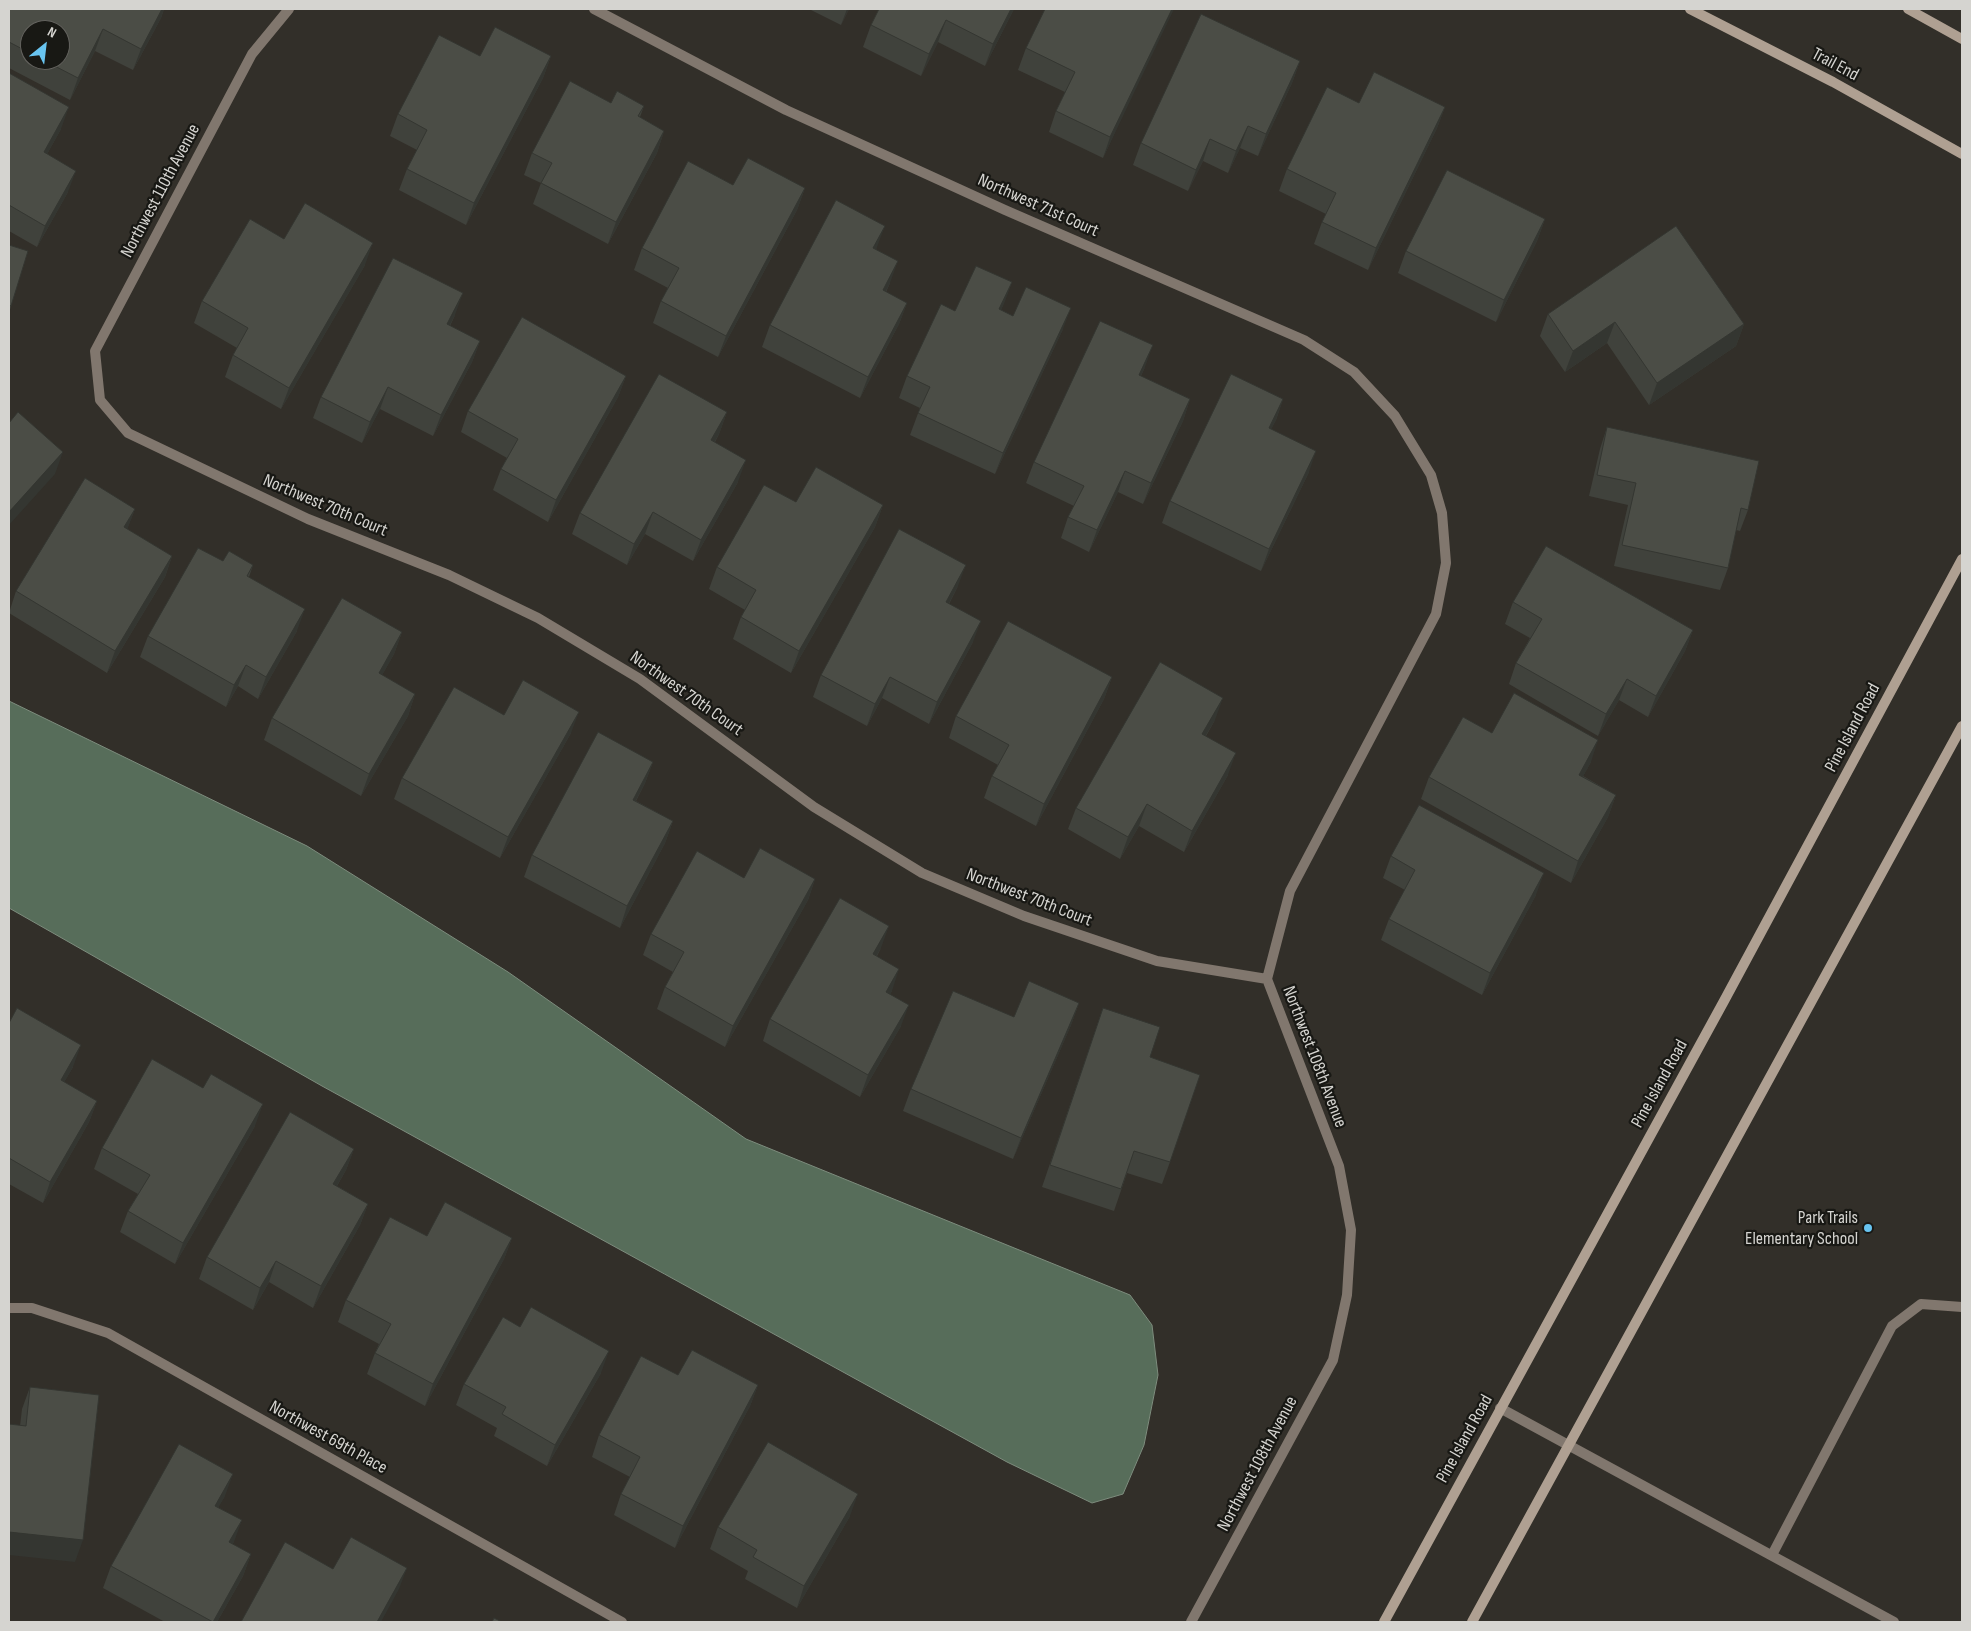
<!DOCTYPE html>
<html>
<head>
<meta charset="utf-8">
<style>
  body { margin:0 }
  #map { position:relative; width:1971px; height:1631px; overflow:hidden; background:#322f29; font-family:"Sofia Sans Condensed",sans-serif }
  canvas { display:block }
  .frame { position:absolute; inset:0; border:10px solid #d5d4d0; pointer-events:none }
  .north { position:absolute; left:20px; top:20px; width:50px; height:50px; box-sizing:border-box; background:#181814; border:1px solid #64635f; border-radius:50%; rotate:29deg; font-size:14px; font-weight:700; line-height:20px; text-align:center; color:#d5d4d0 }
  .north::after { content:''; display:block; margin:auto; width:18px; height:22px; background:#68c4f0; clip-path:polygon(50% 0,100% 100%,50% 72%,0 100%) }
</style>
</head>
<body>
<div id="map">
<canvas width="1971" height="1631"></canvas>
<div class="frame"></div>
<div class="north">N</div>
</div>
<script>
const g = document.querySelector('canvas').getContext('2d');
g.lineJoin = 'round';
function paint(path, color) {
  g.fillStyle = color;
  g.fill(path, 'evenodd');
}
function poly(rows) {
  const path = new Path2D();
  for (const r of rows) {
    path.moveTo(r[0], r[1]);
    for (let i = 2; i < r.length; i += 2) path.lineTo(r[i], r[i + 1]);
  }
  return path;
}
function stroke(path, color, width, dash) {
  g.strokeStyle = color;
  g.lineWidth = width;
  g.lineCap = dash ? 'butt' : 'round';
  g.setLineDash(dash || []);
  g.stroke(path);
}
function drawText(font, color, halo, rows, align = 'center') {
  g.font = font + ' "Sofia Sans Condensed",sans-serif';
  g.lineWidth = 4.5;
  g.setLineDash([]);
  g.textBaseline = 'middle';
  g.strokeStyle = halo;
  g.fillStyle = color;
  for (const [text, x, y, turn = 0] of rows) {
    g.save();
    g.translate(x, y);
    g.rotate((+turn || 0) * Math.PI / 180);
    g.textAlign = isNaN(turn) ? turn : align;
    if (halo) g.strokeText(text, 0, 0);
    g.fillText(text, 0, 0);
    g.restore();
  }
}
const water = poly([
  [9,701,307,846,508,972,746,1139,1130,1295,1152,1325,1158,1375,1144,1445,1123,1494,1092,1503,1007,1462,322,1086,9,908,9,701]
]);
paint(water, '#576d5a');
stroke(water, '#7d8c7d', 1);
stroke(poly([
  [1500,1408,1894,1622],
  [1772,1555,1892,1326,1921,1304,1962,1307]
]), '#81776e', 10);
stroke(poly([
  [289,9,252,54,95,351,100,400,128,433,308,519,449,575,538,618,640,679,814,807,922,873,1024,916,1157,961,1267,979],
  [594,9,786,110,1005,210,1304,340,1354,372,1395,416,1431,475,1442,513,1446,563,1436,614,1290,891,1267,979,1339,1166,1351,1230,1347,1295,1333,1360,1191,1622],
  [9,1308,32,1308,108,1333,622,1622]
]), '#81776e', 10);
stroke(poly([
  [1690,9,1833,82,1962,154],
  [1908,9,1962,39],
  [1384,1622,1724,1001,1962,559],
  [1472,1622,1962,726]
]), '#afa092', 10);
paint(poly([
  [9,9,164,9,161,18,133,70,95,51,70,100,9,68],
  [30,30,60,60,30,60],
  [809,9,849,9,841,25],
  [879,9,1014,9,985,66,938,42,921,76,863,47,871,25],
  [1172,9,1103,158,1049,132,1056,111,1065,92,1018,70,1026,48],
  [480,56,551,56,543,78,466,225,399,190,407,169,417,150,390,136,398,114],
  [1300,61,1292,83,1258,156,1240,148,1228,173,1203,161,1188,191,1133,165,1141,143],
  [9,73,61,129,47,154,68,192,37,247,9,231],
  [1359,103,1445,107,1437,128,1368,270,1314,244,1322,222,1326,214,1279,191,1287,169],
  [644,106,640,117,664,131,657,153,608,244,533,204,541,183,524,175,532,153],
  [733,185,805,188,797,210,718,357,653,323,661,301,668,288,634,270,642,248],
  [1545,219,1537,241,1496,322,1398,273,1406,251],
  [284,239,365,265,281,409,225,377,233,355,237,348,194,323,202,301],
  [9,245,11,306,9,313],
  [877,247,876,249,890,283,886,292,907,303,899,324,860,398,762,347,770,325],
  [1012,282,1001,310,1013,316,1063,329,995,474,910,435,920,408,899,398,907,376,955,311],
  [1548,314,1744,324,1736,346,1649,405,1607,343,1565,372,1540,336],
  [455,315,450,326,480,341,472,362,433,436,380,409,362,443,313,418,321,397],
  [1145,367,1141,376,1190,399,1183,421,1143,504,1118,492,1089,552,1061,538,1068,517,1074,506,1026,483,1034,462],
  [626,376,618,397,548,522,493,490,501,469,507,458,461,432,468,411],
  [1283,399,1276,420,1271,429,1309,472,1261,571,1162,523,1170,501],
  [727,412,719,434,715,442,738,482,693,561,645,534,627,565,572,534,580,513],
  [1607,427,1748,510,1740,531,1736,530,1728,568,1720,590,1614,566,1628,505,1589,496,1600,449],
  [796,502,883,505,875,527,791,673,733,639,741,617,745,610,709,589,717,567],
  [135,509,127,529,172,556,165,577,107,673,9,613,16,591],
  [223,561,253,565,249,577,297,631,258,699,238,686,226,707,140,657,148,636],
  [958,586,949,604,973,642,929,724,882,698,867,726,813,697,821,675],
  [1513,602,1693,630,1685,651,1648,717,1619,700,1598,736,1509,684,1516,663,1530,638,1505,624],
  [402,632,394,654,382,675,415,694,408,716,361,796,264,740,272,718],
  [1112,677,1104,699,1036,826,984,798,992,776,998,765,949,738,956,716],
  [504,715,571,733,500,858,394,799,402,778],
  [1215,720,1206,736,1228,775,1184,852,1139,826,1120,859,1068,829,1076,808],
  [1492,733,1591,762,1583,776,1616,795,1608,817,1571,883,1421,799,1429,777],
  [653,762,645,783,636,801,673,821,665,843,620,928,524,877,532,855],
  [1391,856,1536,895,1482,995,1381,940,1389,919,1405,890,1383,878],
  [744,878,815,879,808,900,725,1047,657,1009,665,987,673,972,643,955,651,934],
  [881,948,877,956,892,991,890,994,901,1026,860,1097,763,1041,770,1019],
  [1079,1003,1071,1025,1013,1159,903,1111,911,1089,1014,1017],
  [1103,1008,1150,1057,1170,1162,1162,1184,1127,1173,1114,1211,1042,1187],
  [9,1023,73,1067,64,1082,97,1101,89,1122,43,1203,9,1184],
  [255,1126,175,1264,120,1232,128,1211,138,1194,94,1169,102,1148],
  [354,1149,346,1170,337,1186,368,1204,360,1225,313,1308,269,1282,253,1310,199,1279,207,1257],
  [427,1236,512,1238,504,1259,425,1406,367,1374,375,1353,379,1344,338,1322,346,1300],
  [520,1327,601,1373,547,1466,494,1436,497,1428,456,1405,464,1384],
  [678,1375,758,1385,750,1406,675,1548,614,1515,621,1494,630,1477,592,1457,599,1435],
  [30,1387,75,1562,20,1426,22,1409],
  [225,1496,218,1507,234,1542,232,1544,251,1554,243,1576,217,1622,165,1622,103,1588,111,1566],
  [850,1516,797,1608,745,1579,748,1571,710,1549,718,1527]
]), '#40423c');
paint(poly([
  [162,9,164,9,161,18,133,70,141,49],
  [847,9,849,9,841,25],
  [1011,9,1014,9,985,66,993,44],
  [1172,9,1174,9,1103,158,1110,137],
  [946,20,938,42,921,76,929,54],
  [103,29,95,51,70,100,78,78],
  [551,56,543,78,466,225,474,203],
  [1300,61,1292,83,1258,156,1266,134],
  [69,107,61,129,36,174,44,152],
  [1445,107,1437,128,1368,270,1376,248],
  [1248,126,1240,148,1228,173,1236,151],
  [664,131,657,153,608,244,616,222],
  [1210,139,1203,161,1188,191,1196,170],
  [76,171,68,192,37,247,45,226],
  [805,188,797,210,718,357,726,336],
  [1545,219,1537,241,1496,322,1504,300],
  [885,226,877,247,865,270,873,248],
  [373,243,365,265,281,409,289,388],
  [898,261,890,283,875,312,883,290],
  [1012,282,1004,304,991,331,999,309],
  [463,293,455,315,439,346,447,324],
  [907,303,899,324,860,398,868,377],
  [1071,308,1063,329,995,474,1003,453],
  [1615,322,1607,343,1565,372,1573,351],
  [1744,324,1736,346,1649,405,1657,383],
  [480,341,472,362,433,436,441,415],
  [1153,345,1145,367,1131,396,1139,375],
  [626,376,618,397,548,522,556,500],
  [388,387,380,409,362,443,370,422],
  [1190,399,1183,421,1143,504,1151,483],
  [1283,399,1276,420,1261,450,1269,428],
  [727,412,719,434,703,462,711,440],
  [1316,451,1309,472,1261,571,1269,549],
  [63,452,55,474,9,525,9,512],
  [746,460,738,482,693,561,701,540],
  [1125,471,1118,492,1089,552,1097,530],
  [883,505,875,527,791,673,799,651],
  [135,509,127,530,124,527],
  [653,512,645,534,627,565,634,544],
  [172,556,165,577,107,673,115,651],
  [966,565,958,586,938,624,946,602],
  [305,609,297,631,258,699,266,677],
  [981,621,973,642,929,724,937,702],
  [1693,630,1685,651,1648,717,1656,696],
  [402,632,394,654,371,695,379,673],
  [246,665,238,686,226,707,234,685],
  [890,677,882,698,867,726,875,704],
  [1112,677,1104,699,1036,826,1044,804],
  [1627,679,1619,700,1598,736,1606,714],
  [415,694,408,716,361,796,369,774],
  [1223,698,1215,720,1194,755,1202,734],
  [579,712,571,733,500,858,508,837],
  [1598,740,1591,762,1572,796,1579,775],
  [1236,753,1228,775,1184,852,1192,831],
  [653,762,645,783,625,821,633,800],
  [1616,795,1608,817,1571,883,1578,861],
  [1147,804,1139,826,1120,859,1128,837],
  [673,821,665,843,620,928,627,906],
  [1544,873,1536,895,1482,995,1490,973],
  [815,879,808,900,725,1047,733,1026],
  [889,926,881,948,865,975,873,954],
  [899,969,892,991,878,1013,886,992],
  [1079,1003,1071,1025,1013,1159,1021,1138],
  [909,1005,901,1026,860,1097,868,1075],
  [81,1045,73,1067,53,1102,61,1080],
  [97,1101,89,1122,43,1203,50,1182],
  [263,1104,255,1126,175,1264,183,1243],
  [354,1149,346,1170,325,1206,333,1184],
  [368,1204,360,1225,313,1308,321,1286],
  [512,1238,504,1259,425,1406,433,1384],
  [276,1261,269,1282,253,1310,260,1288],
  [609,1351,601,1373,547,1466,555,1445],
  [758,1385,750,1406,675,1548,683,1526],
  [233,1474,225,1496,207,1527,215,1506],
  [858,1494,850,1516,797,1608,804,1586],
  [242,1520,234,1542,221,1564,229,1542],
  [9,1532,83,1540,75,1562,9,1555],
  [251,1554,243,1576,217,1622,213,1622],
  [407,1568,399,1589,381,1622,377,1622]
]), '#343631');
const building = poly([
  [9,9,162,9,141,49,103,29,78,78,43,60,60,60,60,30,30,30,30,53,9,42,9,9],
  [879,9,1011,9,993,44,946,20,929,54,871,25,879,9],
  [1045,9,1172,9,1110,137,1056,111,1075,72,1026,48,1045,9],
  [1201,14,1300,61,1266,134,1248,126,1236,151,1210,139,1196,170,1141,143,1201,14],
  [495,27,551,56,474,203,407,169,427,130,398,114,439,35,480,56,495,27],
  [1374,72,1445,107,1376,248,1322,222,1336,193,1287,169,1327,87,1359,103,1374,72],
  [9,73,69,107,44,152,76,171,45,226,9,205,9,73],
  [570,81,611,103,617,91,644,106,638,116,664,131,616,222,541,183,552,163,532,153,570,81],
  [748,158,805,188,726,336,661,301,679,268,642,248,688,161,733,185,748,158],
  [1447,170,1545,219,1504,300,1406,251,1447,170],
  [836,200,885,226,873,248,898,261,883,290,907,303,868,377,770,325,836,200],
  [305,203,373,243,289,388,233,355,248,328,202,301,250,219,284,239,305,203],
  [1676,226,1744,324,1657,383,1615,322,1573,351,1548,314,1676,226],
  [9,245,28,251,11,306,9,305,9,245],
  [393,258,463,293,447,324,480,341,441,415,388,387,370,422,321,397,393,258],
  [976,266,1012,282,999,309,1013,316,1026,287,1071,308,1003,453,918,413,930,387,907,376,941,304,955,311,976,266],
  [522,317,626,376,556,500,501,469,518,439,468,411,522,317],
  [1100,321,1153,345,1139,375,1190,399,1151,483,1125,471,1097,530,1068,517,1084,486,1034,462,1100,321],
  [659,374,727,412,711,440,746,460,701,540,653,512,634,544,580,513,659,374],
  [1231,374,1283,399,1269,428,1316,451,1269,549,1170,501,1231,374],
  [18,412,63,452,9,512,9,423,18,412],
  [1607,427,1759,461,1748,510,1741,508,1728,568,1622,545,1636,483,1597,475,1607,427],
  [816,467,883,505,799,651,741,617,756,590,717,567,764,485,796,502,816,467],
  [85,478,135,509,124,527,172,556,115,651,16,591,85,478],
  [899,529,966,565,946,602,981,621,937,702,890,677,875,704,821,675,899,529],
  [1546,546,1693,630,1656,696,1627,679,1606,714,1516,663,1542,619,1513,602,1546,546],
  [198,548,223,561,229,551,253,565,247,576,305,609,266,677,246,665,234,685,148,636,198,548],
  [342,598,402,632,379,673,415,694,369,774,272,718,342,598],
  [1008,621,1112,677,1044,804,992,776,1009,745,956,716,1008,621],
  [1160,662,1223,698,1202,734,1236,753,1192,831,1147,804,1128,837,1076,808,1160,662],
  [523,680,579,712,508,837,402,778,454,687,504,715,523,680],
  [1514,693,1598,740,1579,775,1616,795,1578,861,1429,777,1463,717,1492,733,1514,693],
  [598,732,653,762,633,800,673,821,627,906,532,855,598,732],
  [1419,805,1544,873,1490,973,1389,919,1415,870,1391,856,1419,805],
  [760,848,815,879,733,1026,665,987,684,952,651,934,697,851,744,878,760,848],
  [840,898,889,926,873,954,899,969,886,992,909,1005,868,1075,770,1019,840,898],
  [1029,981,1079,1003,1021,1138,911,1089,953,991,1014,1017,1029,981],
  [17,1008,81,1045,61,1080,97,1101,50,1182,9,1158,9,1023,17,1008],
  [1103,1008,1160,1027,1150,1057,1200,1075,1170,1162,1134,1151,1121,1189,1050,1165,1103,1008],
  [152,1059,203,1088,211,1074,263,1104,183,1243,128,1211,150,1175,102,1148,152,1059],
  [290,1112,354,1149,333,1184,368,1204,321,1286,276,1261,260,1288,207,1257,290,1112],
  [445,1202,512,1238,433,1384,375,1353,391,1324,346,1300,390,1217,427,1236,445,1202],
  [531,1307,609,1351,555,1445,502,1414,506,1407,464,1384,503,1317,520,1327,531,1307],
  [692,1350,758,1385,683,1526,621,1494,640,1457,599,1435,641,1356,678,1375,692,1350],
  [30,1387,99,1395,83,1540,9,1532,9,1424,26,1426,30,1387],
  [768,1442,858,1494,804,1586,753,1557,757,1550,718,1527,768,1442],
  [179,1444,233,1474,215,1506,242,1520,229,1542,251,1554,213,1622,111,1566,179,1444],
  [351,1537,407,1568,377,1622,241,1622,285,1542,333,1569,351,1537],
  [494,1618,502,1622,492,1622,494,1618]
]);
paint(building, '#4b4d46');
stroke(building, '#343631', 1);
for (const [x, y, r, color] of [
  [1868,1228,5,"#68c4f0"]
]) {
  const dot = new Path2D();
  dot.arc(x, y, r, 0, 2 * Math.PI);
  g.fillStyle = color;
  g.fill(dot);
  stroke(dot, '#181814', 2);
}
drawText('18px', '#d5d4d0', '#181814', [
  ["Trail End",1835,65,28],
  ["Northwest 110th Avenue",161,191,-62],
  ["Northwest 71st Court",1038,206,24],
  ["Northwest 70th Court",325,506,23],
  ["Northwest 70th Court",686,694,35],
  ["Pine Island Road",1853,728,-62],
  ["Northwest 70th Court",1029,898,21],
  ["Northwest 108th Avenue",1314,1057,69],
  ["Pine Island Road",1660,1084,-61],
  ["Northwest 69th Place",328,1438,29],
  ["Pine Island Road",1465,1439,-61],
  ["Northwest 108th Avenue",1258,1464,-62]
]);
drawText('18px', '#d5d4d0', '#181814', [
  ["Park Trails",1858,1218],
  ["Elementary School",1858,1239]
], 'right');
</script>
</body>
</html>
